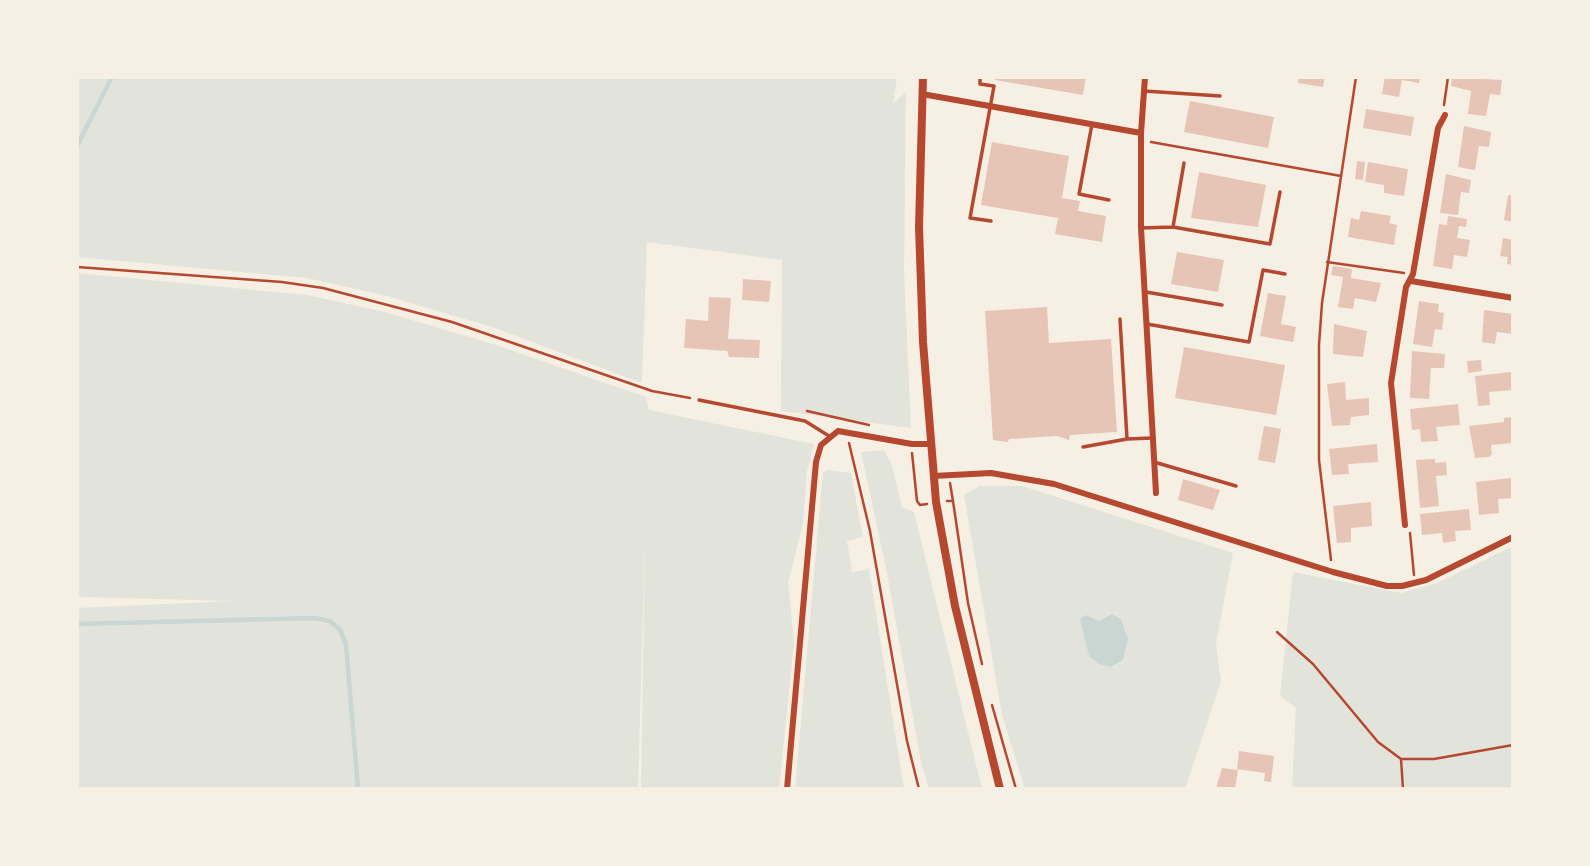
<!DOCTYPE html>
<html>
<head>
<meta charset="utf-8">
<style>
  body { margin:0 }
  #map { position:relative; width:1590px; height:866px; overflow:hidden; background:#f6efe4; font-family:Helvetica,sans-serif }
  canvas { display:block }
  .frame { position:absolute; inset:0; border:79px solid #f6efe4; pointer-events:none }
</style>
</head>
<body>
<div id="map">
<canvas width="1590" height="866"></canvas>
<div class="frame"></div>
</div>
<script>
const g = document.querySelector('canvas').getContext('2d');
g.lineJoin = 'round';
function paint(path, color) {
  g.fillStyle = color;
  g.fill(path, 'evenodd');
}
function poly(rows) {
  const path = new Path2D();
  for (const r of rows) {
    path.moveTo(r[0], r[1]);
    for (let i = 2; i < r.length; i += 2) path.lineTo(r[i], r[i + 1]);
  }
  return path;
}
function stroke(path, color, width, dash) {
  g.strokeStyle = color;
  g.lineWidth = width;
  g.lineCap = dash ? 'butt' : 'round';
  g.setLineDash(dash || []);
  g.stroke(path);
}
paint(poly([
  [77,77,897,77,893,104,906,92,904,271,911,428,781,411,782,260,647,242,642,383,495,328,387,296,307,278,77,257],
  [77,273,307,295,385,312,493,344,646,397,649,410,814,444,807,472,803,524,788,583,794,642,779,789,641,789,645,541,638,789,77,789,77,608,234,601,77,597],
  [884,450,892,465,902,507,914,512,982,789,929,789,921,762,886,568,861,452],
  [827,470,851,473,863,537,847,541,852,572,869,569,904,789,795,789,823,473],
  [980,486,1022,486,1233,553,1216,643,1221,682,1185,789,1025,789,1002,715,964,495],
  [1513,546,1513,789,1292,789,1296,708,1280,696,1293,572,1401,593,1437,583]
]), '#e2e4dc');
paint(poly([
  [1112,614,1121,619,1128,639,1123,660,1110,667,1099,664,1089,656,1080,619,1086,615,1099,621]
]), '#c9d6d2');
stroke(poly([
  [77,146,112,77],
  [77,624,315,618,330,621,340,630,346,644,358,789]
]), '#c9d6d2', 4.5);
paint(poly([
  [996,77,1086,77,1083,95,995,80],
  [1299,77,1325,77,1323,87,1298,83],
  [1385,77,1420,77,1419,83,1402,80,1399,97,1382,94],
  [1452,77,1502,80,1500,95,1490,94,1486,116,1468,114,1471,91,1451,86],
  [1190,101,1274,117,1268,148,1184,132],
  [1366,109,1414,117,1411,136,1363,128],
  [1464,126,1491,132,1489,147,1479,146,1475,170,1458,167],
  [992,142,1069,156,1062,198,1080,201,1078,211,1106,216,1102,242,1055,234,1058,218,981,205],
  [1357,161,1365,162,1363,180,1355,179],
  [1368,162,1408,169,1404,196,1384,193,1384,185,1365,182],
  [1199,172,1266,185,1258,227,1191,218],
  [1446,174,1471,180,1469,193,1461,192,1458,215,1440,213],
  [1513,193,1513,222,1504,220,1508,196],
  [1361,211,1391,216,1389,223,1397,225,1394,245,1348,237,1351,218,1359,220],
  [1448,216,1467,219,1466,227,1459,226,1457,238,1470,240,1467,257,1454,255,1452,269,1433,266,1439,224,1447,225],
  [1503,238,1513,240,1513,265,1507,264,1508,257,1500,256],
  [1177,252,1224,260,1218,292,1171,284],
  [1333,266,1352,269,1351,278,1381,283,1376,302,1355,298,1353,309,1338,307,1343,277,1331,275],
  [743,279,771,281,769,302,742,300],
  [1268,293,1286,296,1281,324,1296,327,1293,342,1260,336],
  [709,297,731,298,728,339,760,340,759,358,729,357,727,351,684,348,686,319,708,321],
  [1419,301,1439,304,1438,312,1444,313,1442,330,1435,329,1432,347,1413,344],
  [1047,307,1049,343,1111,339,1117,432,1070,435,1069,440,1057,436,1009,439,1008,442,993,440,985,311],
  [1484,310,1513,314,1513,334,1497,332,1495,344,1482,342],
  [1334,324,1367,331,1363,357,1333,354],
  [1184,347,1285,365,1276,415,1175,398],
  [1412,351,1445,354,1444,368,1431,368,1429,399,1410,398],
  [1481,360,1482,371,1468,373,1467,361],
  [1511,372,1513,390,1489,392,1490,405,1478,406,1475,376],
  [1345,382,1346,400,1369,398,1369,415,1351,417,1350,425,1332,426,1327,384],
  [1458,404,1460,425,1436,427,1438,441,1421,442,1420,429,1412,430,1410,409],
  [1513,417,1513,443,1491,445,1492,454,1489,457,1475,458,1469,426,1504,422,1504,418],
  [1264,426,1281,429,1275,463,1258,460],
  [1377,444,1378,462,1348,464,1349,474,1332,475,1329,449],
  [1435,459,1435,463,1446,462,1447,475,1436,476,1439,506,1420,508,1416,460],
  [1511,478,1513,498,1498,499,1499,513,1479,515,1476,482],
  [1183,479,1220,490,1213,510,1178,500],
  [1371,502,1372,526,1351,528,1351,542,1337,543,1333,506],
  [1469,509,1471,530,1455,531,1456,541,1443,543,1442,533,1422,535,1420,514],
  [1239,751,1274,756,1271,782,1264,781,1265,773,1237,769],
  [1222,768,1238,770,1235,789,1216,788]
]), '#e6c5b7');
stroke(poly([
  [1444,105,1448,77],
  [1151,142,1341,176],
  [1327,262,1404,273],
  [77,267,282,282,323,288,452,322,652,391,690,398],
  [807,411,869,425],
  [849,443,870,531,907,741,919,789],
  [912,453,917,501,920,505,927,504],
  [950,483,953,501],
  [947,501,953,501,968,603,982,664],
  [1410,533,1414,575],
  [1331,560,1319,460,1319,345,1322,303,1356,77],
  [1277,632,1313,664,1378,742,1401,759,1434,759,1513,745],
  [992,705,1016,789],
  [1401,759,1403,789]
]), '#b5482f', 2.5);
stroke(poly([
  [980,77,980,84,994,86,970,218,991,221],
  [1144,91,1220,96],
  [1092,124,1079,194,1109,200],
  [1173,227,1270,244,1280,192],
  [1141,228,1173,227,1184,163],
  [1146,292,1222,305],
  [1120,319,1127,439,1152,438],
  [1147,324,1249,342,1263,270,1285,274],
  [699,400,805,421,829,436],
  [1083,447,1127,439],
  [1154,462,1236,486]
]), '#b5482f', 3.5);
stroke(poly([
  [1145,77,1141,133,1141,228,1156,493],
  [922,94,1141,133],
  [1411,281,1513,298],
  [933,476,991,473,1054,484,1333,572,1387,586,1402,586,1426,580,1513,537],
  [1405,525,1391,383,1406,287,1413,274,1438,128,1445,115],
  [787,789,816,462,821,445,838,431,912,444,930,444]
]), '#b5482f', 6);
stroke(poly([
  [923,77,919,227,923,342,936,502,955,606,1000,789]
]), '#b5482f', 8);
</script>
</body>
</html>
